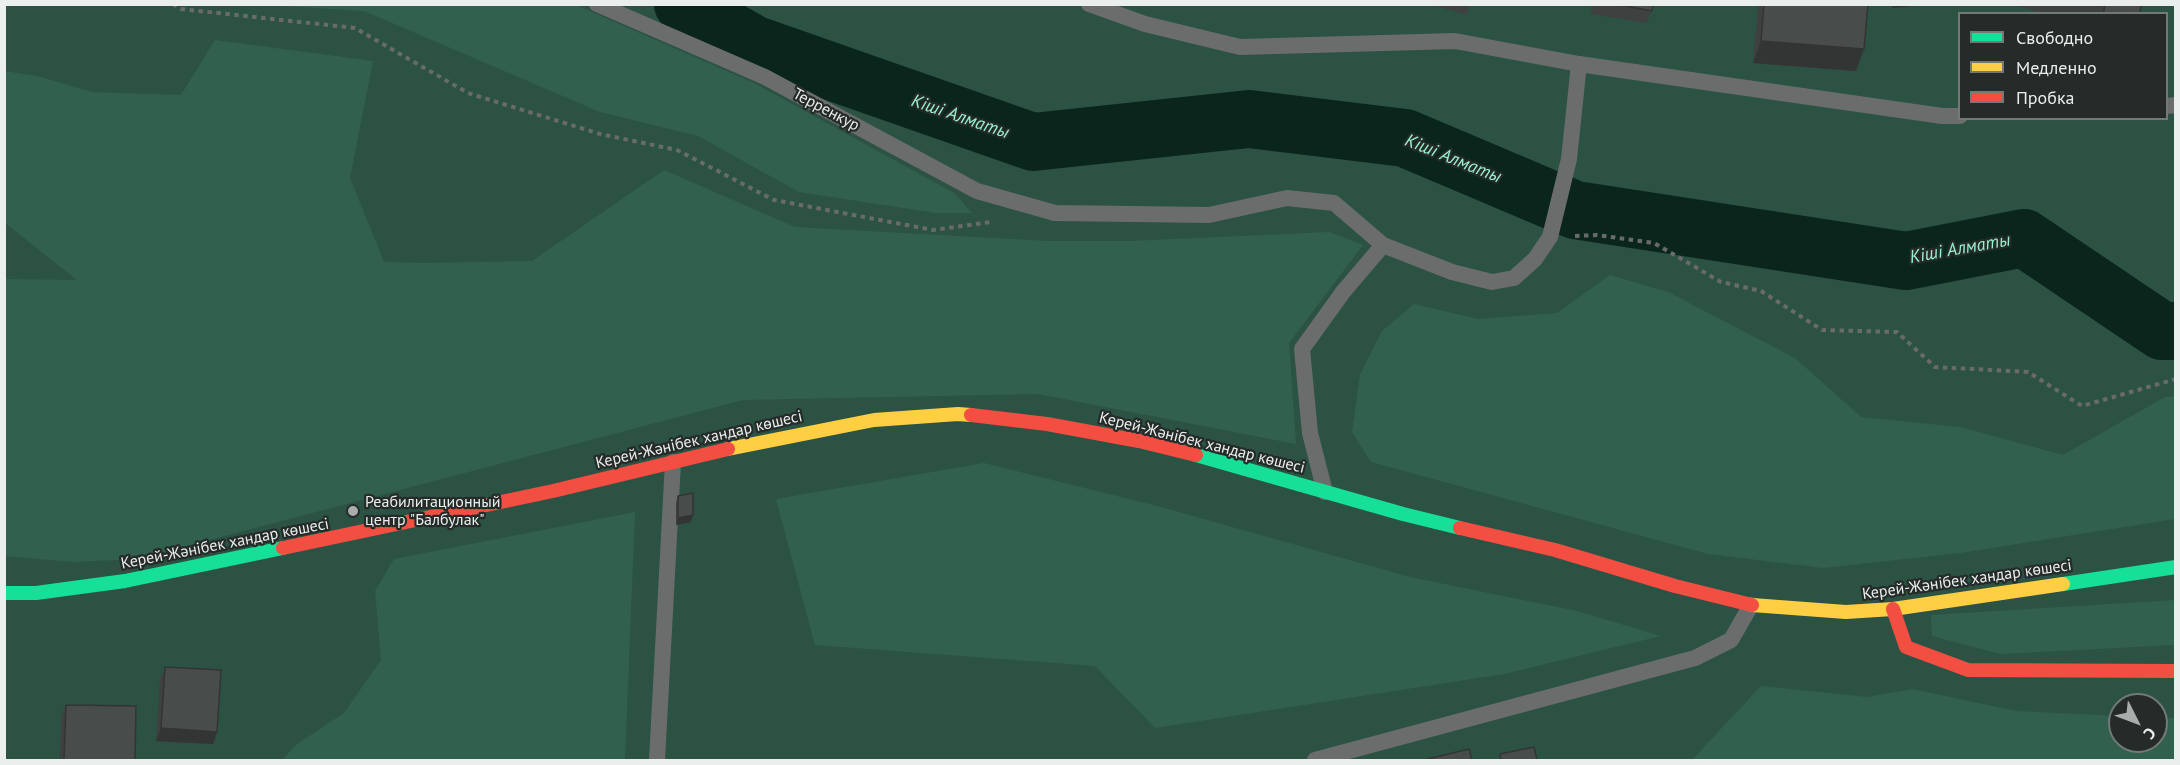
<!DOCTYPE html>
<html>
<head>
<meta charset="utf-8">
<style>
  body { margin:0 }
  #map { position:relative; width:2180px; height:765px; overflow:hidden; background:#2f3432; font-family:"PT Sans",sans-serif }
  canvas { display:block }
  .frame { position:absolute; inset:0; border:6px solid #eaeeec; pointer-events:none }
  .legend { position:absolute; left:1958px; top:12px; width:210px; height:108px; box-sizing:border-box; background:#242b28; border:2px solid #737976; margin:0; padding:8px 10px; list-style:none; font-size:18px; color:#eaeeec }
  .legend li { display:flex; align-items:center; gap:12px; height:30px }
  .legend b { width:30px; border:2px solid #737976 }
  .north { position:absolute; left:2108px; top:693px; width:60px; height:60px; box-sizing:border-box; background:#242b28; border:2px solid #737976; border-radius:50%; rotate:132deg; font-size:16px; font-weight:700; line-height:24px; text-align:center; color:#eaeeec }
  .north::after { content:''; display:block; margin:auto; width:21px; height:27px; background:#a9adab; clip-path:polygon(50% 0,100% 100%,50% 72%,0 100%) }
</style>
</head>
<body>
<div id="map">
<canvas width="2180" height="765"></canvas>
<div class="frame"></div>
<ul class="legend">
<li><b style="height:8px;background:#16e098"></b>Свободно</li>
<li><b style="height:8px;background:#ffcf43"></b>Медленно</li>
<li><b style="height:8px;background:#f24e42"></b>Пробка</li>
</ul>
<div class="north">С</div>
</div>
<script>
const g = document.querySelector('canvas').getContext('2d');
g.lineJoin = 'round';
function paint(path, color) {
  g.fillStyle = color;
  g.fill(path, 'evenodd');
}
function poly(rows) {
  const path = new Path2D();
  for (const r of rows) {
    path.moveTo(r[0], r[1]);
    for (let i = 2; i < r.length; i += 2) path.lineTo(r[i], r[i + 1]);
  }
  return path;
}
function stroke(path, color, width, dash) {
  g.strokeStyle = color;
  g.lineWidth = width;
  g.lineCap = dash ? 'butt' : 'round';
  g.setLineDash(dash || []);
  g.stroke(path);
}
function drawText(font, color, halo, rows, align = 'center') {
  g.font = font + ' "PT Sans",sans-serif';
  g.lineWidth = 4.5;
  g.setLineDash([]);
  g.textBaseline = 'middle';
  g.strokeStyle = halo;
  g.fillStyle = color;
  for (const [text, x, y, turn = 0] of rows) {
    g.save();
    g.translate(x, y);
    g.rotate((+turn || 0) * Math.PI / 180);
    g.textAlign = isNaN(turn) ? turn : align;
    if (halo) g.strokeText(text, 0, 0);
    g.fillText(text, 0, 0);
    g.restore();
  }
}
paint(poly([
  [4,5,2175,5,2175,760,5,760],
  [1960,14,2166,14,2166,118,1960,118],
  [2120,705,2156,705,2156,741,2120,741]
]), '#2c5244');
paint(poly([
  [266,5,576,5,754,83,954,193,972,213,936,213,799,192,698,136,600,112,364,11],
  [215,40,373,61,350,178,384,262,426,263,532,261,664,170,795,227,1048,241,1130,241,1329,232,1363,245,1289,343,1296,444,1038,394,743,400,137,559,73,562,5,556,5,279,77,280,5,223,5,71,41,77,92,92,181,95],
  [1610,275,1668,292,1795,358,1861,417,1960,427,2063,455,2165,397,2175,397,2175,519,1960,553,1823,568,1708,554,1371,462,1352,432,1360,375,1382,331,1414,304,1478,319,1557,313],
  [984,463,1161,507,1410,577,1577,611,1661,636,1504,674,1155,728,1095,666,815,645,776,499],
  [635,512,625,760,282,760,296,745,344,713,381,660,375,591,394,559],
  [2175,600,2175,645,2000,654,1932,636,1931,615],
  [1761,686,1867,697,1912,689,2016,711,2120,716,2120,741,2156,741,2156,718,2175,718,2175,760,1692,760]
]), '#31604f');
stroke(poly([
  [683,4,753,44,1033,142,1249,119,1405,138,1575,210,1906,261,2024,238,2162,331,2176,331]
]), '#0a251c', 58);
stroke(poly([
  [173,4,181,9,355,28,468,93,600,134,677,150,774,200,933,230,991,222],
  [1575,236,1597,235,1654,243,1721,282,1761,291,1822,330,1897,332,1935,367,2028,372,2082,406,2176,379]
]), '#696b6a', 4, [4.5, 4.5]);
stroke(poly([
  [597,4,765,77,977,191,1055,213,1209,215,1287,198,1334,203,1383,245,1452,272,1492,282,1514,278,1535,259,1550,237,1569,159,1579,64],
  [1089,4,1145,24,1240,47,1455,41,1579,64,1942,116,1960,116],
  [2166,106,2176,105],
  [1325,492,1310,433,1302,349,1343,292,1383,245],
  [657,760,673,462],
  [1315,760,1695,658,1731,640,1751,605]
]), '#6b6d6d', 16);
stroke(poly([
  [1196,455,1403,514,1460,528],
  [2063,584,2176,567],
  [4,593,36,593,125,581,283,548]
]), '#16e098', 14);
stroke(poly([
  [728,449,874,420,958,414,971,415],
  [1752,605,1846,612,1893,609,2063,584]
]), '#ffcf43', 14);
stroke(poly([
  [971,415,1047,424,1139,441,1196,455],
  [1460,528,1555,550,1675,586,1752,605],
  [283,548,553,491,728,449],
  [1893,609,1906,647,1968,670,2176,671]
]), '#f24e42', 14);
paint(poly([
  [1429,4,1470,4,1467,15],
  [1592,4,1653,4,1647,23,1590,14],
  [1758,4,1868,4,1856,71,1753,63],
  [2007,4,2141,4,2140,14,2049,14],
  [678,496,691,522,676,525,676,503],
  [165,667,217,732,213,744,156,741,160,679],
  [66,705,135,760,60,760,61,717]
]), '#3e4140');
paint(poly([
  [1894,4,1938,4,1892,8],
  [1761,41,1864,49,1856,71,1753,63],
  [693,515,691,522,676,525,678,518],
  [161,728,217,732,213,744,156,741]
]), '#323534');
const building = poly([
  [1615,4,1653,4,1652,11,1615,4],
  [1764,4,1868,4,1864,49,1761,41,1764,4],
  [2097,4,2141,4,2140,14,2103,14,2105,6,2097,4],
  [693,493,693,515,678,518,678,496,693,493],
  [165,667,221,670,217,732,161,728,165,667],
  [66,705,136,706,135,760,64,760,66,705],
  [1534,747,1537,760,1501,760,1500,754,1534,747],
  [1469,749,1472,760,1424,760,1469,749]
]);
paint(building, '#484c4a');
stroke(building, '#323534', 1.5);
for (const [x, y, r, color] of [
  [353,511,6,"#a9adab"]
]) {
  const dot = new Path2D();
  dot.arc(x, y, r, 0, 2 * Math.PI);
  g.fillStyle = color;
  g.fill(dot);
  stroke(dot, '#242b28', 2);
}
drawText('16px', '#eaeeec', '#242b28', [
  ["Терренкур",826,110,28],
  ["Керей-Жәнібек хандар көшесі",699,440,-13],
  ["Керей-Жәнібек хандар көшесі",1202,443,14],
  ["Керей-Жәнібек хандар көшесі",225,544,-11],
  ["Керей-Жәнібек хандар көшесі",1967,580,-8]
]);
drawText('16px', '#eaeeec', '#242b28', [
  ["Реабилитационный",365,502],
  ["центр \"Балбулак\"",365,520]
], 'left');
drawText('italic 18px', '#99f0cf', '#242b28', [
  ["Кіші Алматы",960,117,19],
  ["Кіші Алматы",1453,159,22],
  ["Кіші Алматы",1960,249,-10]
]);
</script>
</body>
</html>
